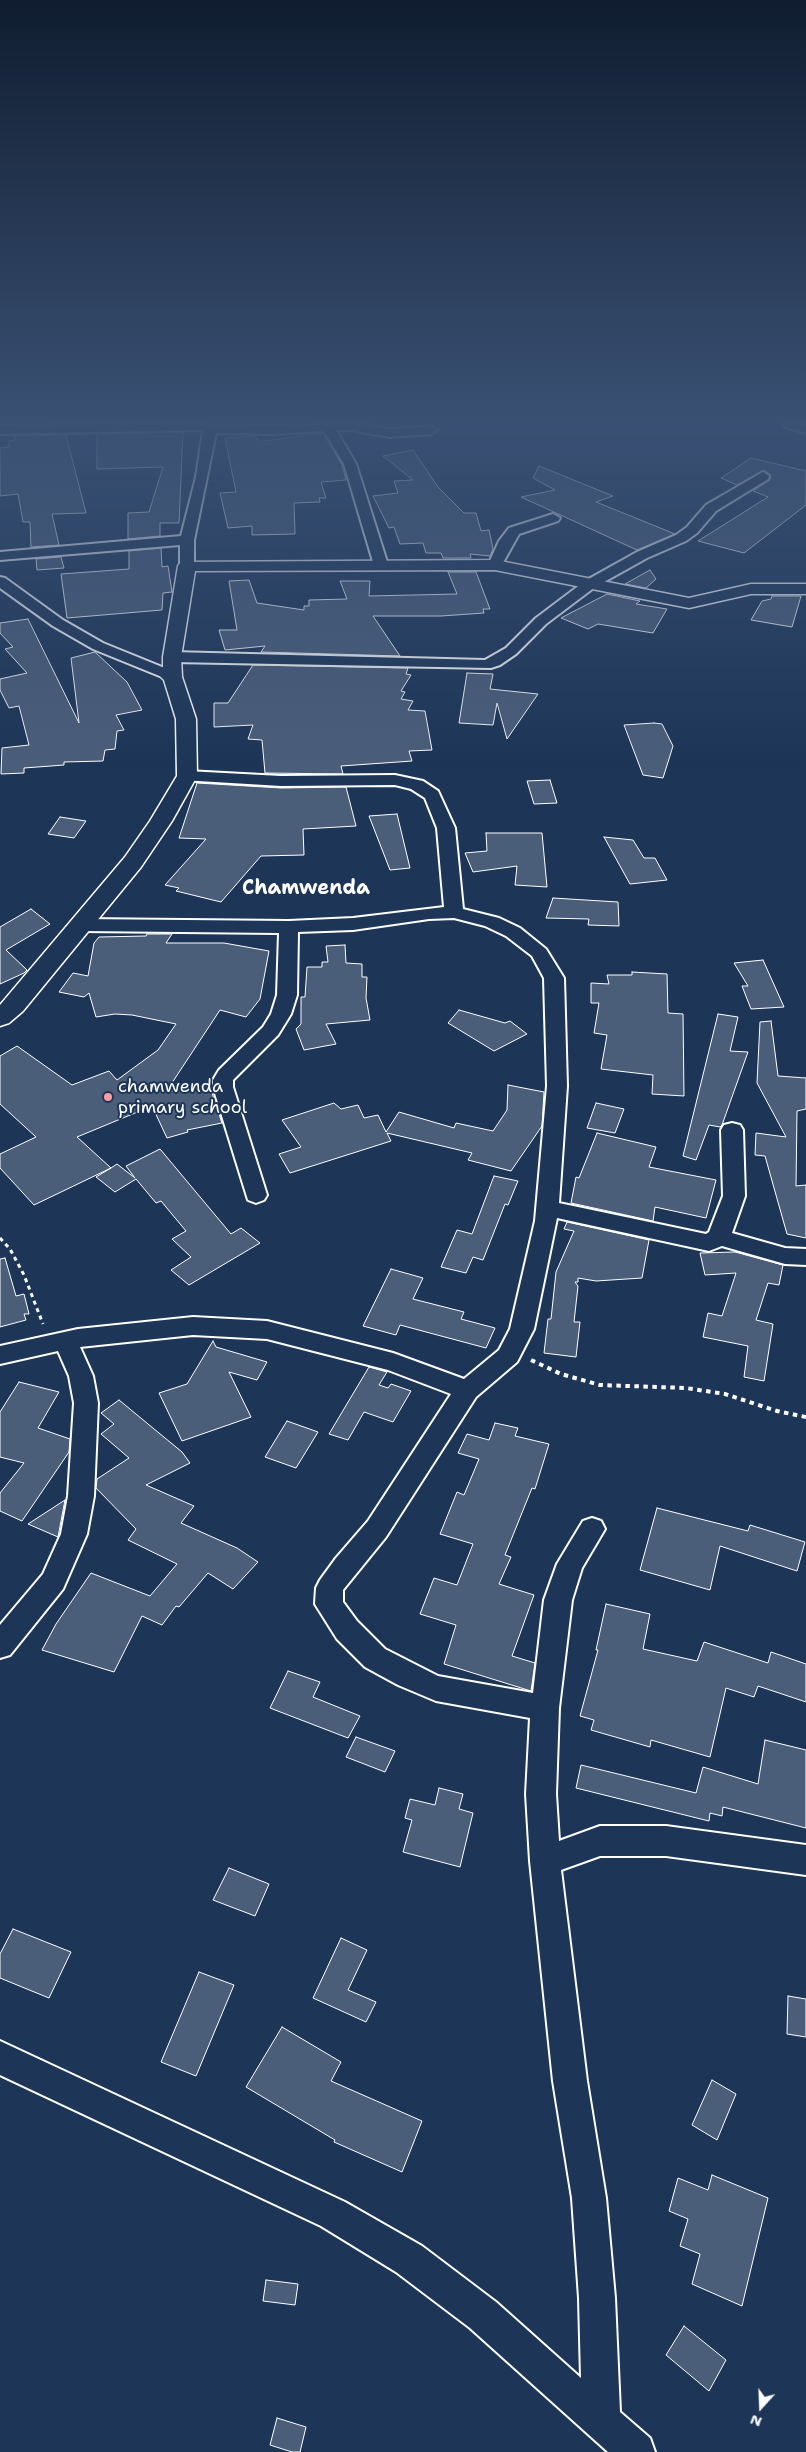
<!DOCTYPE html>
<html>
<head>
<meta charset="utf-8">
<style>
  body { margin:0 }
  #map { position:relative; width:806px; height:2452px; overflow:hidden; background:#1d3557; font-family:"Shantell Sans",sans-serif }
  canvas { display:block }
  .north { position:absolute; left:736px; top:2382px; width:50px; height:50px; -webkit-text-stroke:4px #1d3557; paint-order:stroke; rotate:200deg; font-size:14px; font-weight:700; line-height:20px; text-align:center; color:#fff }
  .north::after { content:''; display:block; margin:auto; width:18px; height:22px; background:#fff; clip-path:polygon(50% 0,100% 100%,50% 72%,0 100%) }
</style>
</head>
<body>
<div id="map">
<canvas width="806" height="2452"></canvas>
<div class="north">N</div>
</div>
<script>
const g = document.querySelector('canvas').getContext('2d');
g.lineJoin = 'round';
function paint(path, color) {
  g.fillStyle = color;
  g.fill(path, 'evenodd');
}
function poly(rows) {
  const path = new Path2D();
  for (const r of rows) {
    path.moveTo(r[0], r[1]);
    for (let i = 2; i < r.length; i += 2) path.lineTo(r[i], r[i + 1]);
  }
  return path;
}
function stroke(path, color, width, dash) {
  g.strokeStyle = color;
  g.lineWidth = width;
  g.lineCap = dash ? 'butt' : 'round';
  g.setLineDash(dash || []);
  g.stroke(path);
}
function drawText(font, color, halo, rows, align = 'center') {
  g.font = font + ' "Shantell Sans",sans-serif';
  g.lineWidth = 4;
  g.setLineDash([]);
  g.textBaseline = 'middle';
  g.strokeStyle = halo;
  g.fillStyle = color;
  for (const [text, x, y, turn = 0] of rows) {
    g.save();
    g.translate(x, y);
    g.rotate((+turn || 0) * Math.PI / 180);
    g.textAlign = isNaN(turn) ? turn : align;
    if (halo) g.strokeText(text, 0, 0);
    g.fillText(text, 0, 0);
    g.restore();
  }
}
const building = poly([
  [183,432,179,523,160,523,160,536,128,539,128,513,149,512,163,467,97,469,97,434,183,432],
  [323,433,342,465,346,480,321,482,326,498,319,498,320,502,294,503,295,534,252,535,252,526,228,528,220,493,236,492,225,438,255,436,258,442,323,433],
  [66,435,86,513,52,514,59,545,31,547,30,522,23,522,18,494,0,496,0,448,9,447,9,441,15,440,14,436,66,435],
  [413,450,438,487,464,513,476,513,481,531,489,530,493,549,490,556,470,554,471,558,443,558,441,553,426,553,423,543,400,544,394,527,389,528,373,496,398,493,394,481,413,480,383,456,413,450],
  [751,458,806,471,806,505,744,553,698,541,768,497,753,491,770,480,771,475,764,470,737,485,721,478,751,458],
  [539,466,613,496,596,502,675,534,637,550,521,497,555,490,533,478,539,466],
  [161,548,162,567,168,566,172,592,163,593,162,610,67,618,61,574,129,569,129,551,161,548],
  [61,557,64,568,37,570,36,559,61,557],
  [650,570,656,579,646,588,625,584,650,570],
  [448,572,476,572,490,609,483,609,484,613,441,616,373,616,400,656,261,652,265,646,225,650,219,630,237,630,229,581,249,580,257,603,304,610,304,606,309,606,309,600,347,599,340,581,370,581,369,596,457,594,448,572],
  [607,594,640,601,636,604,667,609,653,633,598,624,588,629,561,618,607,594],
  [772,596,801,596,792,627,751,620,762,601,771,599,772,596],
  [28,619,79,723,71,658,95,652,127,682,142,710,116,715,124,730,117,731,115,749,105,750,103,761,64,762,64,765,24,768,24,773,1,774,2,748,29,745,19,706,9,708,0,690,0,679,27,673,5,649,13,647,0,633,0,623,28,619],
  [253,665,408,668,406,674,411,675,401,691,405,692,401,699,413,701,408,710,425,711,432,750,409,751,412,761,341,766,343,774,265,773,262,740,248,739,253,725,214,727,214,703,228,703,253,665],
  [467,673,493,674,490,689,538,694,507,739,497,703,493,725,459,723,467,673],
  [654,723,662,724,673,746,663,778,643,775,624,725,654,723],
  [550,780,557,803,534,804,527,781,550,780],
  [197,783,281,788,346,787,356,826,303,829,304,855,261,856,221,902,176,891,179,888,165,885,206,839,179,838,197,783],
  [397,814,410,868,390,870,369,816,397,814],
  [60,817,86,821,74,838,48,834,60,817],
  [486,833,542,833,547,887,515,885,517,866,473,872,465,853,487,851,486,833],
  [604,837,633,840,644,858,655,858,667,880,630,884,604,837],
  [553,898,618,902,619,926,588,925,589,919,546,918,553,898],
  [31,909,50,924,6,950,27,970,24,973,0,984,0,927,31,909],
  [147,934,172,934,166,943,224,943,269,951,260,999,246,1017,220,1010,166,1092,209,1084,222,1123,187,1130,188,1132,167,1138,152,1106,77,1137,111,1168,117,1164,135,1178,126,1166,160,1149,231,1234,241,1228,260,1243,189,1285,171,1270,191,1257,172,1239,186,1231,161,1201,156,1203,136,1179,115,1192,96,1177,111,1168,34,1205,0,1168,0,1154,36,1137,0,1104,0,1056,17,1046,72,1085,109,1071,117,1080,158,1050,176,1024,132,1015,115,1014,96,1017,89,993,84,997,59,992,73,973,88,976,94,943,99,937,146,936,147,934],
  [345,945,346,963,362,964,362,977,367,977,366,998,370,1020,326,1024,336,1044,304,1050,296,1029,301,1024,301,997,305,997,307,967,322,967,322,962,328,962,326,946,345,945],
  [763,960,784,1007,751,1009,742,986,748,986,734,963,763,960],
  [632,972,667,974,668,1013,683,1014,684,1096,652,1094,653,1075,601,1069,607,1035,594,1033,599,1003,591,1003,591,983,609,984,607,975,632,975,632,972],
  [459,1010,505,1023,510,1021,527,1034,494,1051,448,1023,459,1010],
  [718,1014,738,1017,730,1051,748,1052,722,1125,720,1127,709,1125,696,1160,683,1156,718,1014],
  [771,1021,778,1076,806,1078,806,1109,797,1111,796,1186,806,1185,806,1238,787,1234,765,1156,755,1155,756,1133,786,1137,757,1083,760,1022,771,1021],
  [508,1085,544,1092,542,1126,511,1171,468,1160,472,1153,387,1133,391,1141,290,1173,279,1154,301,1147,282,1120,334,1103,341,1109,358,1105,364,1118,378,1115,386,1132,399,1112,454,1128,456,1123,493,1131,507,1110,508,1085],
  [596,1103,624,1109,615,1133,587,1128,596,1103],
  [597,1133,656,1147,649,1167,716,1180,706,1218,655,1207,653,1221,571,1203,576,1177,579,1178,597,1133],
  [494,1176,518,1181,508,1205,505,1204,483,1260,473,1257,466,1273,441,1267,457,1230,472,1234,494,1176],
  [567,1222,649,1240,642,1278,596,1281,578,1278,578,1282,575,1282,578,1286,574,1322,580,1322,576,1357,544,1353,548,1319,551,1319,556,1272,574,1231,564,1229,567,1222],
  [735,1252,783,1265,779,1285,768,1283,756,1320,773,1324,764,1381,744,1377,748,1346,703,1337,708,1313,722,1316,736,1273,705,1275,700,1253,735,1252],
  [5,1258,16,1296,24,1294,29,1314,24,1314,26,1320,0,1327,0,1259,5,1258],
  [391,1269,423,1278,413,1299,464,1312,461,1319,495,1328,486,1348,400,1325,396,1335,363,1326,391,1269],
  [213,1341,216,1347,267,1362,257,1380,229,1372,251,1417,182,1441,159,1393,187,1384,213,1341],
  [369,1367,387,1372,379,1385,388,1388,391,1384,411,1391,393,1422,364,1412,348,1440,329,1434,369,1367],
  [19,1382,59,1392,38,1428,70,1439,69,1452,22,1521,0,1511,0,1493,24,1463,0,1457,0,1412,19,1382],
  [119,1400,182,1452,190,1463,146,1485,194,1506,181,1523,237,1548,258,1562,233,1589,208,1573,179,1607,176,1606,162,1625,142,1616,114,1672,42,1650,56,1624,91,1573,150,1596,177,1564,128,1540,136,1529,96,1488,97,1479,129,1458,101,1434,114,1424,101,1413,119,1400],
  [287,1421,318,1432,296,1468,265,1457,287,1421],
  [495,1423,518,1428,515,1436,549,1444,535,1489,532,1488,505,1555,511,1557,499,1584,534,1595,512,1656,535,1663,531,1691,444,1664,456,1625,420,1614,434,1578,457,1585,473,1544,440,1534,457,1492,464,1495,479,1459,458,1453,467,1434,489,1440,495,1423],
  [65,1500,58,1537,28,1524,65,1500],
  [657,1508,748,1531,750,1525,805,1542,797,1571,720,1546,710,1590,640,1570,657,1508],
  [606,1604,650,1614,643,1649,697,1661,704,1642,768,1663,771,1652,806,1664,806,1702,758,1686,754,1697,726,1688,710,1757,651,1740,650,1747,591,1730,594,1720,580,1716,598,1650,596,1650,606,1604],
  [288,1671,320,1682,313,1697,360,1716,348,1738,270,1708,288,1671],
  [356,1737,395,1751,385,1772,346,1757,356,1737],
  [765,1740,806,1750,806,1828,723,1807,722,1816,710,1813,709,1821,576,1788,581,1765,696,1793,703,1767,758,1784,765,1740],
  [439,1788,463,1794,459,1809,473,1813,460,1867,403,1852,412,1820,405,1818,410,1799,435,1805,439,1788],
  [229,1868,269,1884,255,1916,213,1900,229,1868],
  [13,1929,71,1952,49,1998,0,1978,0,1954,13,1929],
  [341,1938,367,1950,348,1990,376,2002,366,2022,313,1998,341,1938],
  [199,1972,234,1985,196,2076,161,2062,199,1972],
  [788,1996,806,1999,806,2037,787,2034,788,1996],
  [282,2027,341,2062,331,2081,422,2121,402,2172,334,2142,335,2140,246,2087,282,2027],
  [712,2080,736,2094,717,2140,692,2125,712,2080],
  [712,2175,768,2198,742,2306,692,2284,700,2254,680,2246,688,2219,669,2211,678,2178,708,2190,712,2175],
  [266,2280,298,2284,295,2305,263,2301,266,2280],
  [684,2326,726,2360,709,2391,666,2355,684,2326],
  [277,2418,306,2427,300,2452,292,2452,270,2445,277,2418]
]);
paint(building, '#4a5d79');
stroke(building, '#fff', 1);
const street = poly([
  [112,424,274,426,361,424,390,429,431,426,437,430,431,434,390,437,350,430,336,430,356,464,388,565,386,568,381,569,374,565,344,464,324,431,274,434,216,433,194,540,194,566,192,569,182,569,180,566,180,545,0,560,0,552,181,536,196,477,203,430,0,434,0,426,112,424],
  [783,424,806,425,806,433,785,427,783,424],
  [763,472,769,476,768,479,716,511,697,533,686,541,647,558,595,587,546,624,516,654,500,665,491,668,172,662,164,657,172,652,485,660,506,648,536,618,585,581,637,552,676,535,687,527,706,505,763,472],
  [553,514,560,518,558,521,519,534,500,568,490,568,488,565,499,541,509,528,553,514],
  [0,577,5,578,63,620,103,643,172,671,175,674,172,677,162,677,93,649,53,626,0,588,0,577],
  [187,771,281,776,395,775,423,781,438,791,455,828,463,909,499,918,520,928,546,949,564,978,567,1086,559,1203,706,1234,709,1232,723,1196,721,1130,724,1125,732,1123,740,1125,743,1130,745,1196,732,1233,785,1248,806,1249,806,1265,785,1264,722,1246,709,1251,557,1218,534,1329,517,1362,476,1397,386,1537,343,1590,343,1602,357,1621,385,1649,438,1676,533,1693,544,1600,557,1564,583,1521,592,1518,601,1521,605,1529,582,1568,572,1600,559,1708,556,1794,559,1841,600,1826,666,1826,806,1845,806,1875,666,1856,600,1856,561,1870,587,2081,606,2198,615,2298,620,2412,650,2438,655,2452,608,2452,470,2328,396,2272,321,2226,0,2075,0,2041,345,2202,422,2246,496,2302,581,2378,579,2298,572,2198,553,2081,530,1861,526,1794,530,1718,436,1701,398,1685,365,1667,337,1639,315,1604,316,1588,320,1580,336,1558,368,1521,451,1394,388,1370,267,1339,193,1335,80,1347,93,1376,98,1403,94,1496,87,1534,63,1589,10,1655,0,1658,0,1625,43,1574,61,1534,68,1496,74,1403,69,1376,58,1351,0,1364,0,1346,78,1329,193,1317,267,1321,393,1353,464,1379,499,1350,510,1329,535,1221,547,1086,544,978,532,956,506,936,485,926,454,918,429,919,353,930,298,932,297,995,291,1014,278,1035,233,1080,233,1087,267,1195,264,1200,256,1203,248,1200,213,1087,213,1080,219,1070,263,1027,271,1014,277,995,279,933,81,931,74,929,72,925,74,921,81,919,289,921,353,918,444,907,437,828,425,798,411,789,395,785,281,786,181,780,179,776,181,772,187,771]
]);
const secondary = poly([
  [495,560,689,598,751,584,806,584,806,594,751,594,689,608,495,570,195,571,181,657,182,677,196,719,197,776,172,821,141,867,23,1011,9,1023,0,1026,0,1005,125,857,150,821,177,776,176,719,164,680,158,674,163,669,163,657,178,566,181,562,495,560]
]);
stroke(street, '#fff', 4);
stroke(secondary, '#fff', 3);
stroke(poly([
  [0,1238,10,1249,24,1275,43,1324]
]), '#fff', 3, [4, 4]);
stroke(poly([
  [531,1360,561,1374,600,1385,686,1388,725,1394,777,1411,806,1417]
]), '#fff', 4, [4.5, 4.5]);
paint(street, '#1d3557');
paint(secondary, '#1d3557');
const sky = g.createLinearGradient(0, 0, 0, 767);
sky.addColorStop(0, '#101d30');
sky.addColorStop(0.55, '#3a5174');
sky.addColorStop(1, '#3a517400');
g.fillStyle = sky;
g.fillRect(0, 0, 806, 767);
for (const [x, y, r, color] of [
  [108,1097,5,"#ff9aa2"]
]) {
  const dot = new Path2D();
  dot.arc(x, y, r, 0, 2 * Math.PI);
  g.fillStyle = color;
  g.fill(dot);
  stroke(dot, '#1d3557', 2);
}
drawText('18px', '#fff', '#1d3557', [
  ["chamwenda",118,1087],
  ["primary school",118,1108]
], 'left');
drawText('bold 20px', '#fff', '#1d3557', [
  ["Chamwenda",306,889]
]);
</script>
</body>
</html>
